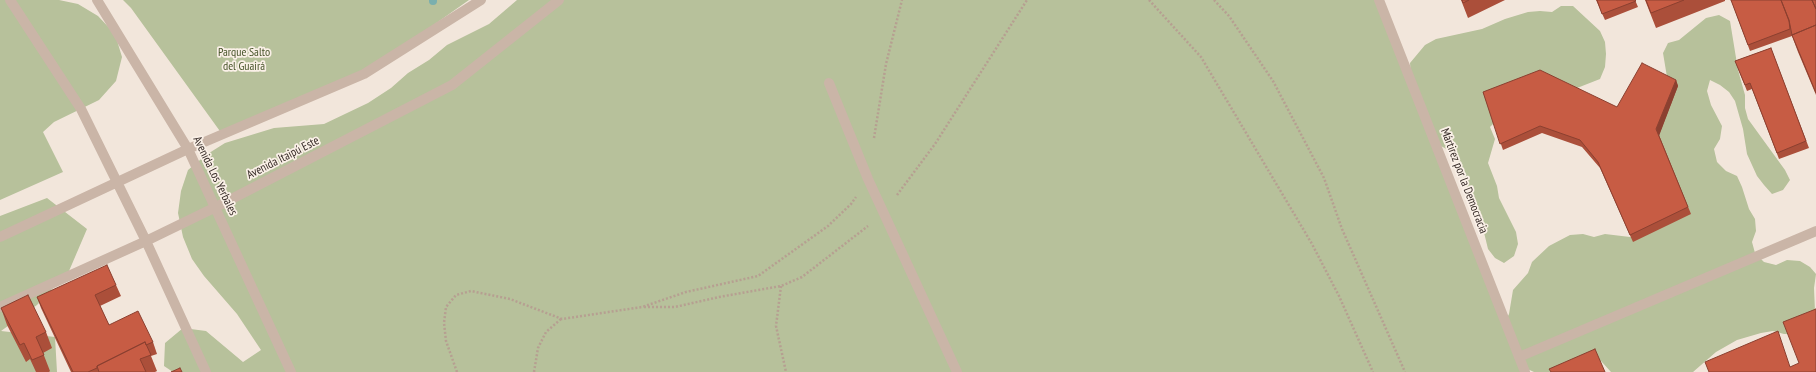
<!DOCTYPE html>
<html>
<head>
<meta charset="utf-8">
<style>
  body { margin:0 }
  canvas { display:block; background:#f2e6db }
</style>
</head>
<body>
<canvas width="1816" height="372"></canvas>
<script>
const g = document.querySelector('canvas').getContext('2d');
g.lineJoin = 'round';
function paint(path, color) {
  g.fillStyle = color;
  g.fill(path, 'evenodd');
}
function poly(rows) {
  const path = new Path2D();
  for (const r of rows) {
    path.moveTo(r[0], r[1]);
    for (let i = 2; i < r.length; i += 2) path.lineTo(r[i], r[i + 1]);
  }
  return path;
}
function stroke(path, color, width, dash) {
  g.strokeStyle = color;
  g.lineWidth = width;
  g.lineCap = dash ? 'butt' : 'round';
  g.setLineDash(dash || []);
  g.stroke(path);
}
function drawText(font, color, halo, rows, align = 'center') {
  g.font = font + ' "PT Sans Narrow",sans-serif';
  g.lineWidth = 3.5;
  g.setLineDash([]);
  g.textBaseline = 'middle';
  g.strokeStyle = halo;
  g.fillStyle = color;
  for (const [text, x, y, turn = 0] of rows) {
    g.save();
    g.translate(x, y);
    g.rotate((+turn || 0) * Math.PI / 180);
    g.textAlign = isNaN(turn) ? turn : align;
    if (halo) g.strokeText(text, 0, 0);
    g.fillText(text, 0, 0);
    g.restore();
  }
}
paint(poly([
  [0,0,59,0,78,4,98,16,115,34,122,57,116,81,99,100,54,122,43,132,63,172,0,200],
  [123,0,469,0,364,74,222,134,131,8],
  [517,0,1379,0,1411,76,1410,63,1425,45,1436,39,1482,29,1505,19,1528,12,1540,11,1552,12,1561,6,1573,6,1600,31,1605,42,1606,54,1605,67,1600,79,1498,119,1490,127,1495,139,1488,163,1497,186,1499,198,1516,232,1518,244,1514,256,1504,263,1495,258,1488,249,1480,216,1465,183,1458,161,1450,151,1441,146,1505,322,1509,314,1513,290,1528,273,1532,262,1549,246,1570,235,1583,234,1594,237,1605,234,1630,237,1641,235,1667,77,1663,53,1668,43,1679,40,1706,18,1719,15,1730,21,1738,70,1745,95,1745,108,1748,119,1785,170,1790,180,1783,190,1772,194,1764,185,1757,176,1747,154,1743,129,1735,101,1729,92,1720,85,1710,80,1707,91,1711,105,1722,126,1720,139,1714,149,1717,162,1726,171,1737,176,1742,187,1749,209,1755,219,1756,231,1752,242,1755,253,1764,262,1776,265,1787,260,1800,261,1810,267,1816,274,1814,288,1815,312,1795,334,1784,334,1773,331,1761,333,1737,340,1716,352,1693,372,1611,372,1601,361,1590,358,1565,372,1534,372,1523,367,1525,372,173,372,164,366,165,343,183,328,206,331,243,362,261,350,237,314,204,276,192,259,183,237,178,213,181,191,188,170,206,155,225,143,274,128,324,124,368,103,391,88,408,73,429,60,447,45,489,24],
  [47,198,87,229,69,271,37,305,1,331,55,337,57,372,0,372,0,216]
]), '#b7c19b');
stroke(poly([
  [433,0,433,1]
]), '#7aafae', 8);
stroke(poly([
  [1149,0,1201,57,1312,244,1339,296,1373,372],
  [1214,0,1229,16,1273,81,1324,178,1342,229,1405,372],
  [874,138,886,64,902,0],
  [897,195,935,144,1027,0],
  [781,286,776,326,786,372],
  [644,307,675,307,719,297,781,286,802,277,868,226],
  [457,372,446,341,444,323,446,307,456,295,471,291,510,299,562,319,642,307,686,292,758,276,828,226,851,204,856,197],
  [534,372,538,348,546,332,561,319]
]), '#b69f91', 2.5, [2, 2]);
stroke(poly([
  [10,0,81,109,146,241,206,372],
  [97,0,188,149,291,372],
  [1379,0,1525,372],
  [829,83,868,179,957,372],
  [0,237,188,149,364,74,481,0],
  [0,307,146,241,216,207,452,85,559,0],
  [1519,357,1816,231]
]), '#cab5a7', 10);
paint(poly([
  [1461,0,1505,0,1468,18],
  [1596,0,1635,0,1638,7,1605,20],
  [1645,0,1725,0,1725,1,1656,28],
  [1731,0,1816,0,1816,95,1798,52,1792,36,1750,51],
  [1771,48,1809,148,1779,159,1752,89,1747,91,1735,61],
  [1676,80,1678,86,1659,135,1691,214,1633,242,1600,168,1582,147,1542,133,1503,150,1483,92,1617,107],
  [116,285,121,296,100,306,109,325,153,342,157,354,151,356,157,371,155,372,71,372,41,308,37,297],
  [1,308,46,332,52,348,43,353,50,371,49,372,36,372,30,359,26,362,7,325]
]), '#ab4f3a');
paint(poly([
  [1676,80,1678,86,1659,136,1656,129]
]), '#8b4030');
const building = poly([
  [1462,0,1469,0,1463,3,1462,0],
  [1597,0,1635,0,1636,1,1602,14,1597,0],
  [1646,0,1684,0,1651,13,1646,0],
  [1731,0,1781,0,1789,21,1790,29,1748,45,1731,0],
  [1781,0,1812,0,1816,9,1816,25,1792,35,1789,20,1781,0],
  [1812,0,1816,0,1816,9,1812,0],
  [1816,25,1816,93,1792,35,1816,25],
  [1771,48,1806,141,1777,153,1750,83,1745,85,1735,61,1771,48],
  [1642,63,1676,80,1656,129,1688,207,1630,235,1598,162,1580,140,1540,126,1500,144,1483,92,1540,70,1617,107,1642,63],
  [107,265,116,285,95,295,109,325,138,311,153,342,146,345,145,342,97,366,97,368,88,372,73,372,37,297,107,265],
  [28,295,46,332,36,337,44,355,32,360,24,343,20,345,1,308,28,295],
  [1816,309,1816,372,1709,372,1705,362,1778,331,1790,367,1799,363,1783,322,1816,309],
  [145,342,151,355,140,359,146,372,99,372,97,366,145,342],
  [1595,349,1605,372,1551,372,1549,369,1595,349],
  [180,368,182,372,171,372,180,368]
]);
paint(building, '#c75c44');
stroke(building, '#8b4030', 1);
drawText('12px', '#48552b', '#faf0e7', [
  ["Parque Salto",244,53],
  ["del Guairá",244,67]
]);
drawText('12px', '#362b27', '#faf0e7', [
  ["Avenida Itaipú Este",283,158,-27],
  ["Avenida Los Yerbales",215,176,64],
  ["Mártirez por la Democracia",1464,181,69]
]);
</script>
</body>
</html>
